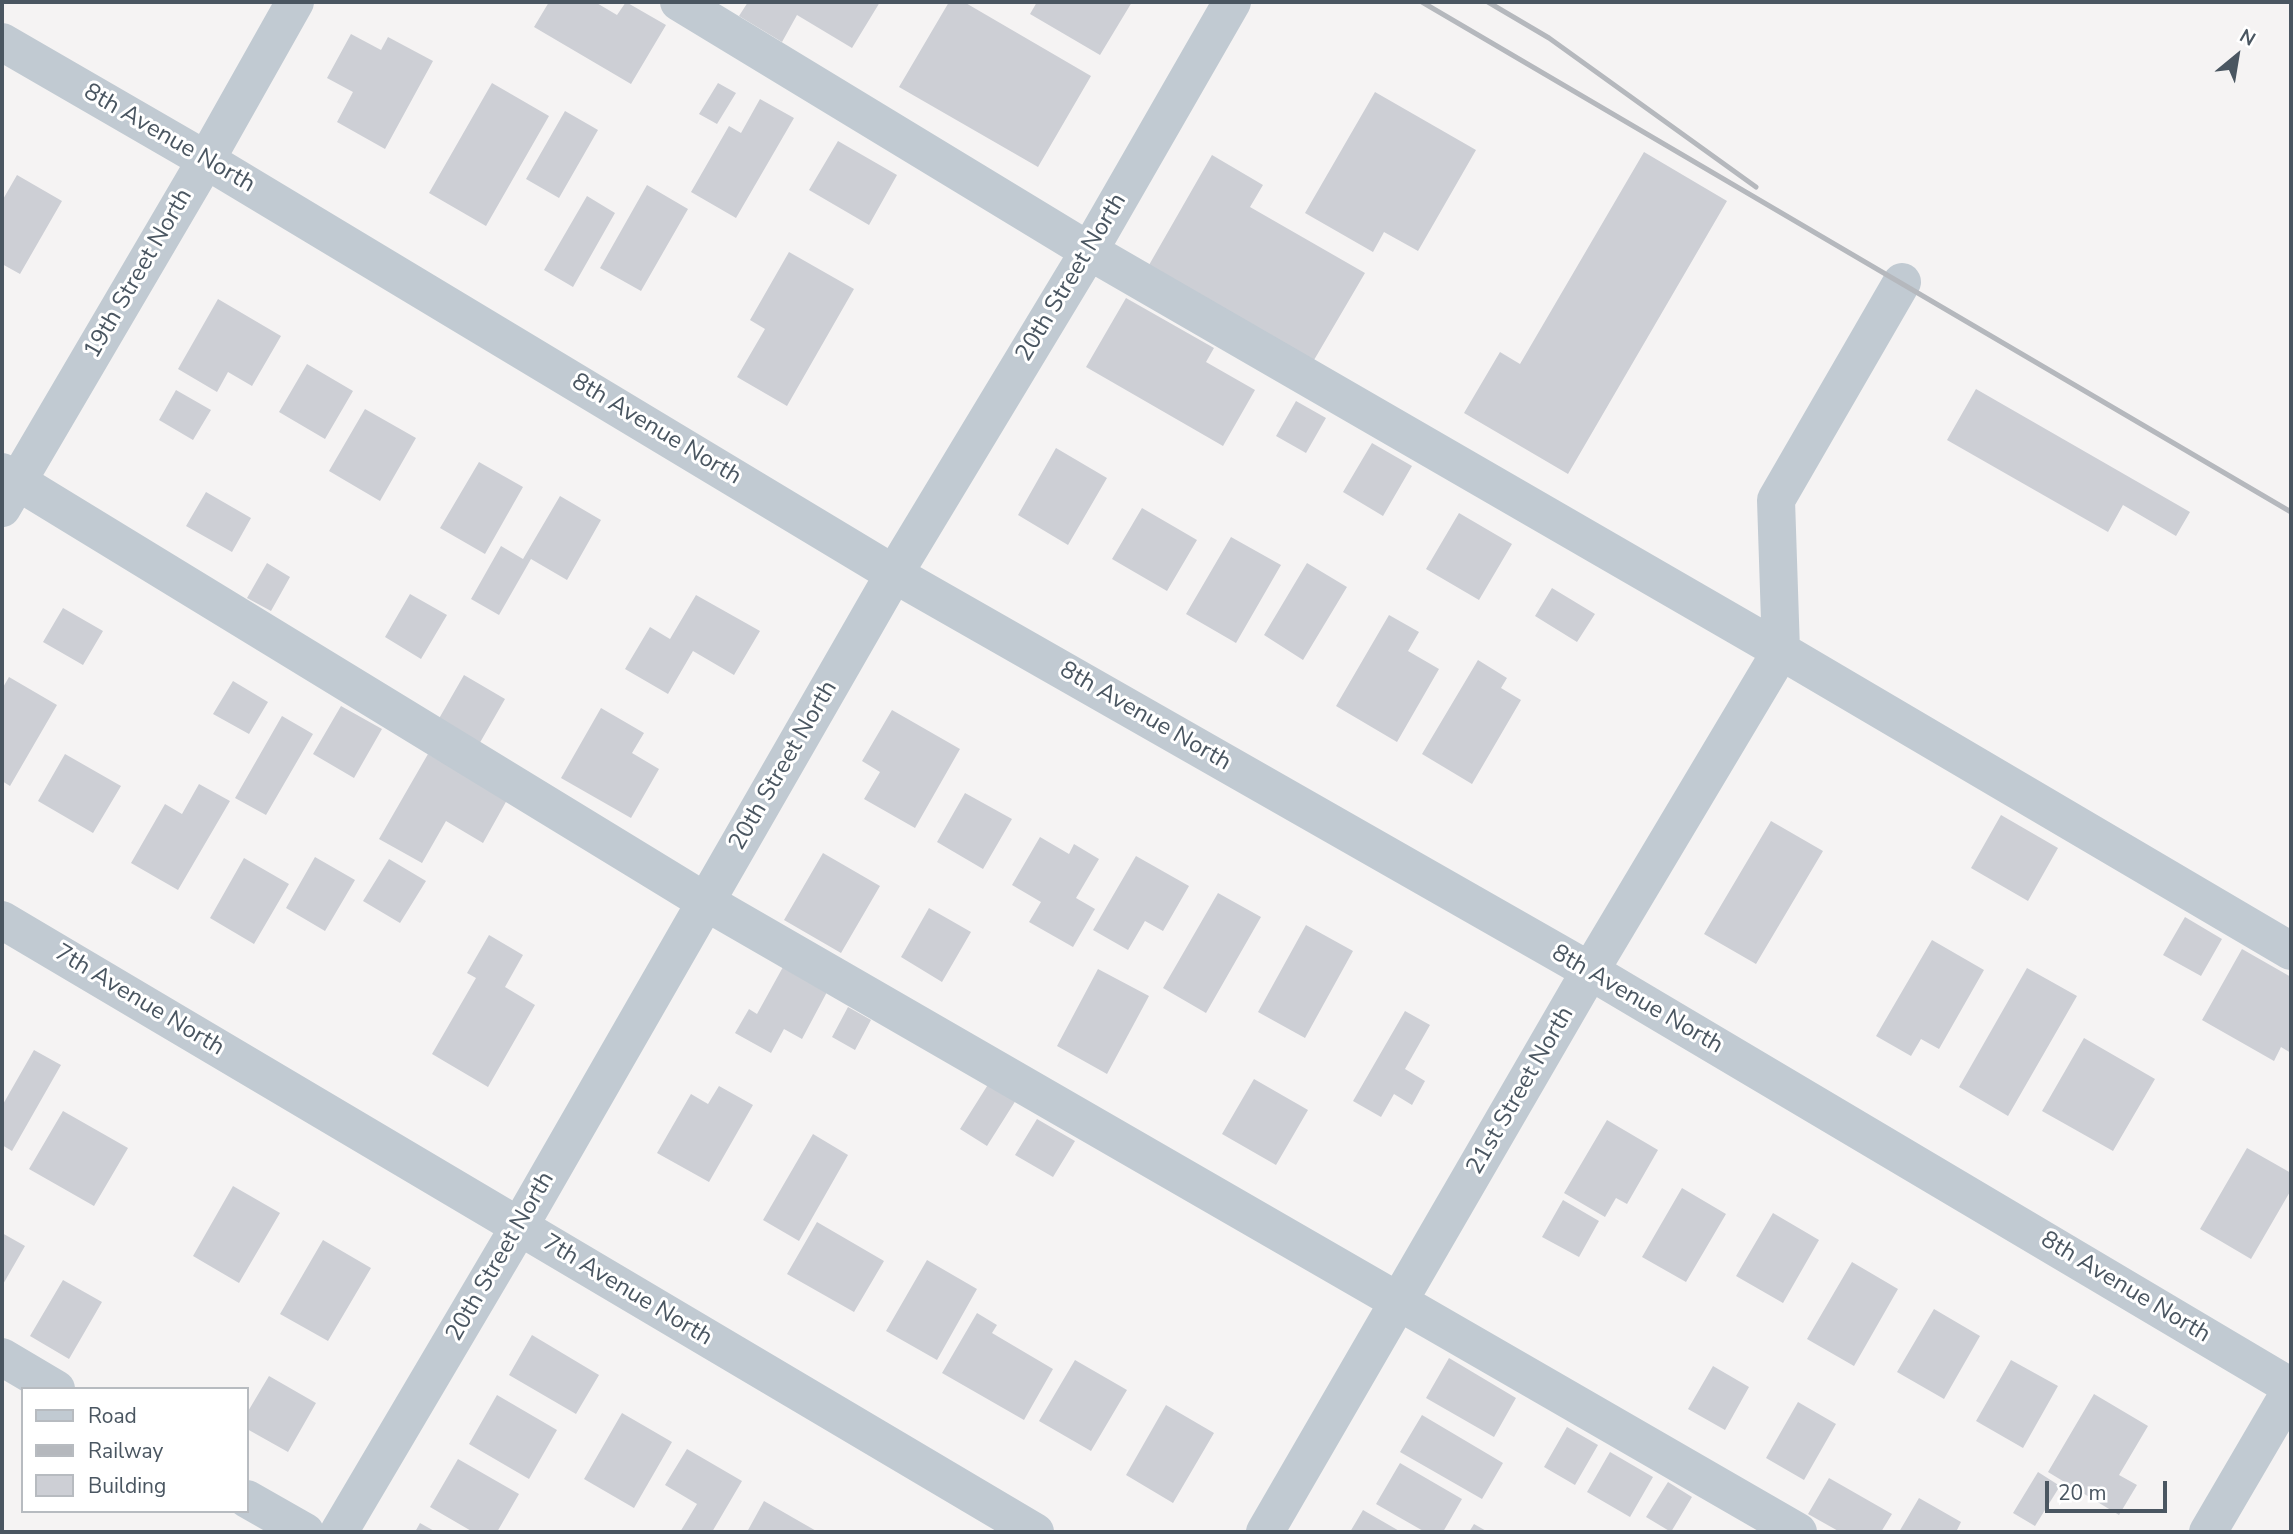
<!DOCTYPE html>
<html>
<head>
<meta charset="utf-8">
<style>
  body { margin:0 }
  #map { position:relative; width:2293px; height:1534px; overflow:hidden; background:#f5f3f3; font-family:"Nunito Sans",sans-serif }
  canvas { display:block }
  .frame { position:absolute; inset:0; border:4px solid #4a5661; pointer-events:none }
  .legend { position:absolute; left:21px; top:1387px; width:228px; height:126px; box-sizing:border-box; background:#fff; border:2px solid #b7bbc0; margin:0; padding:9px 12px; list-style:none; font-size:21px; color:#4a5661 }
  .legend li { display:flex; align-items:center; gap:14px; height:35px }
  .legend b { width:35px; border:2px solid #b7bbc0 }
  .north { position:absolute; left:2202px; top:21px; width:70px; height:70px; -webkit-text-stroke:5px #fff; paint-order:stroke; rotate:30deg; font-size:19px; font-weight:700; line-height:28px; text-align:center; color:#4a5661 }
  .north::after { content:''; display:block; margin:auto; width:24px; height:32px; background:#4a5661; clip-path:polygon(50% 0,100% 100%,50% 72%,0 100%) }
  .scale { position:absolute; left:2045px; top:1481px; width:122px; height:32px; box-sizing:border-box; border:4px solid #4a5661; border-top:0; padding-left:9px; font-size:21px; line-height:24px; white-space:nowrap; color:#4a5661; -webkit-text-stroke:5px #fff; paint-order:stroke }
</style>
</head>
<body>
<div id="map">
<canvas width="2293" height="1534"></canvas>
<div class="frame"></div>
<ul class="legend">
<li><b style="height:9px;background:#c1cad2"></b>Road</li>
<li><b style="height:9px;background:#b5b8bd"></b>Railway</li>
<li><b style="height:19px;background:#cdcfd5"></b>Building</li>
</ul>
<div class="north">N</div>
<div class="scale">20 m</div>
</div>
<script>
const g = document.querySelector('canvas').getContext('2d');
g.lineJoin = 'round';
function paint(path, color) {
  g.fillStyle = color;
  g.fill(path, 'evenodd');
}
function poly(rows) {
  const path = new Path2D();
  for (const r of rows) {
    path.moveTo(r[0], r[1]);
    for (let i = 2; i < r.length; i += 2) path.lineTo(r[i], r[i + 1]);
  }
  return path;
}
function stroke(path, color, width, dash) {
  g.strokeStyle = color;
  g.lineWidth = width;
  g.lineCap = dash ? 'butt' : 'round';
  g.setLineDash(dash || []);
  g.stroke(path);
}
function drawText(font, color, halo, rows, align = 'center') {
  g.font = font + ' "Nunito Sans",sans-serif';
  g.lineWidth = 6;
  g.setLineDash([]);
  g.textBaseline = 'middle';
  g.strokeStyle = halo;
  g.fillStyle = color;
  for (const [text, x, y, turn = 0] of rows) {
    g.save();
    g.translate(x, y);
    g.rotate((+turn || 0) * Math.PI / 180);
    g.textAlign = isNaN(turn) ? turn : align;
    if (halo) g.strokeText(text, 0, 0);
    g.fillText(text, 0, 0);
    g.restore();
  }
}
paint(poly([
  [549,2,595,2,617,15,626,2,666,25,631,84,534,27],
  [748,2,880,2,852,48,797,15,782,42,739,16],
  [949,2,964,2,1091,76,1038,167,899,87],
  [1037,2,1132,2,1100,55,1030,14],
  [351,34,381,50,388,37,433,61,385,149,337,122,353,92,327,78],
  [492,83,549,116,486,226,429,193],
  [718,83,736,93,717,124,699,114],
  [1375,92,1476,150,1418,251,1384,232,1373,252,1305,213],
  [760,99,794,118,736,218,691,192,729,126,741,133],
  [565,111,598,130,559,198,526,179],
  [838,141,897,175,869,225,809,190],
  [1644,152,1727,201,1568,474,1464,413,1500,352,1520,364],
  [1212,155,1263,185,1250,207,1365,273,1314,360,1149,265],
  [17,175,62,201,20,274,2,264,2,201],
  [647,185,688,209,641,291,600,268],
  [587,196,615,213,573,287,544,270],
  [789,252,854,289,787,406,737,377,765,329,750,320],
  [1126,298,1214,348,1206,362,1255,390,1223,446,1086,367],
  [218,299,281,336,252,386,228,372,217,392,178,369],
  [307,364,353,391,325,439,279,412],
  [1976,389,2190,512,2176,536,2123,505,2108,532,1947,440],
  [176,390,211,410,193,440,159,420],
  [1296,401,1326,418,1306,453,1276,436],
  [365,409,416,438,380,501,329,471],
  [1372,443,1412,466,1383,516,1343,492],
  [1056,448,1107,478,1068,545,1018,515],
  [479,462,523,487,485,554,440,528],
  [206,492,251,518,232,552,186,526],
  [560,496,601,520,567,580,531,559,499,615,471,599,501,546,523,559],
  [1142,508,1197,540,1167,591,1112,559],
  [1459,513,1512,544,1479,600,1426,569],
  [1231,537,1281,565,1236,643,1186,614],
  [267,563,290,577,271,611,247,598],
  [1307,563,1347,587,1303,660,1264,635],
  [1552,588,1595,614,1577,642,1535,616],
  [410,594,447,615,421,659,385,637],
  [696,595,760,631,734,675,693,651,668,694,625,669,650,627,670,639],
  [63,608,103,631,83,665,43,642],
  [1389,615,1419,632,1408,651,1439,669,1397,742,1336,706],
  [1478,660,1507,678,1501,688,1521,700,1472,784,1422,754],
  [464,675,505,699,478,746,437,722],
  [9,677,57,705,10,786,2,781,2,689],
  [233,681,268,702,249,734,213,714],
  [341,706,382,729,354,778,313,754],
  [601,708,644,733,632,753,659,769,631,818,561,778],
  [892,710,960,749,915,828,864,799,880,772,862,761],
  [282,716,313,734,266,815,235,798],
  [65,754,121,786,93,833,38,801],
  [428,754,507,800,483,843,446,821,422,863,379,839],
  [199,784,230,801,178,890,131,863,165,804,182,814],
  [965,793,1012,819,983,869,937,842],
  [2001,815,2058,848,2028,901,1971,868],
  [1771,821,1823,851,1756,964,1704,934],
  [1040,837,1069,854,1074,844,1099,859,1076,898,1095,909,1073,947,1029,922,1041,902,1012,885],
  [823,853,880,886,841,953,784,920],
  [1136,856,1189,886,1163,931,1145,921,1128,950,1093,930],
  [315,857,355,880,325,931,286,908],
  [244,858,289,884,254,944,210,918],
  [389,859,426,881,400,923,363,901],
  [1218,893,1261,917,1206,1013,1163,988],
  [929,908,971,932,942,982,901,957],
  [2185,917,2222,939,2201,976,2163,955],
  [1306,925,1353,951,1305,1038,1258,1012],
  [489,935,523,955,505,987,535,1005,488,1087,432,1054,476,978,467,973],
  [1932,940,1984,970,1939,1049,1921,1039,1911,1056,1876,1036],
  [2242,949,2291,977,2291,1053,2281,1047,2274,1061,2202,1020],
  [783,967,827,992,802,1039,784,1029,771,1053,735,1033,749,1009,757,1014],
  [2027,968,2077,996,2008,1116,1959,1087],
  [1098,969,1149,996,1107,1074,1057,1046],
  [848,1007,871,1020,855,1050,832,1037],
  [1405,1011,1430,1025,1405,1069,1425,1081,1412,1105,1394,1094,1381,1117,1353,1101],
  [2084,1038,2155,1079,2113,1151,2042,1111],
  [34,1050,61,1065,12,1151,2,1145,2,1106],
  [1254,1079,1308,1110,1276,1165,1222,1134],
  [989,1083,1016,1100,987,1146,960,1129],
  [719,1086,753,1105,709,1182,657,1153,691,1094,708,1104],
  [63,1111,128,1148,94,1206,29,1169],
  [1037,1119,1075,1141,1053,1177,1015,1155],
  [1607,1120,1658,1150,1627,1204,1616,1198,1605,1217,1564,1193],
  [813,1134,848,1155,799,1241,763,1220],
  [2247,1148,2291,1173,2291,1190,2251,1259,2200,1229],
  [233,1186,280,1213,239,1283,193,1256],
  [1682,1188,1726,1214,1686,1282,1642,1257],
  [1563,1200,1599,1221,1579,1257,1542,1237],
  [1773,1213,1819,1240,1783,1303,1736,1276],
  [817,1222,884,1261,854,1312,787,1274],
  [2,1233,25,1246,2,1286],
  [323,1240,371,1268,328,1341,280,1314],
  [927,1260,977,1289,937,1360,886,1331],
  [1852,1262,1898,1289,1854,1366,1807,1339],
  [63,1280,102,1302,69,1359,30,1336],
  [1934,1309,1980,1336,1944,1399,1897,1372],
  [977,1313,997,1325,992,1333,1053,1369,1024,1420,942,1373],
  [532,1335,599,1375,576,1414,509,1375],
  [1449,1358,1516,1398,1494,1437,1426,1398],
  [1075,1360,1127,1390,1091,1451,1039,1421],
  [2011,1360,2058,1386,2023,1448,1976,1421],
  [1713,1366,1749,1387,1725,1430,1688,1409],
  [269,1376,316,1403,288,1452,247,1429,247,1413],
  [2094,1394,2148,1426,2119,1475,2137,1485,2119,1515,2048,1472],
  [497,1395,557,1430,529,1479,469,1444],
  [1798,1402,1836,1424,1804,1480,1766,1458],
  [1166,1405,1214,1433,1173,1503,1126,1475],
  [622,1413,672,1442,634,1508,584,1479],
  [1422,1415,1503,1463,1482,1499,1400,1452],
  [1567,1427,1598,1445,1575,1485,1544,1467],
  [687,1449,742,1481,712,1532,680,1532,697,1504,665,1485],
  [1610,1452,1653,1477,1630,1517,1587,1492],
  [458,1459,519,1494,497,1532,473,1532,430,1507],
  [1400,1463,1462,1499,1443,1532,1425,1532,1376,1504],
  [2038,1472,2060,1486,2035,1526,2013,1513],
  [1829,1478,1892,1514,1881,1532,1840,1532,1808,1514],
  [1668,1482,1692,1497,1671,1532,1646,1517],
  [1919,1498,1961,1522,1956,1532,1899,1532],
  [764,1501,818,1532,747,1532],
  [1363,1510,1401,1532,1350,1532],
  [420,1523,436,1532,415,1532],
  [1474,1524,1488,1532,1469,1532]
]), '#cdcfd5');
stroke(poly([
  [679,2,1089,251,1781,651,2291,951],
  [2,42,206,160,894,574,1590,971,2291,1387],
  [2,472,706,902,1798,1532],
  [2,508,206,160,295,2],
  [2,920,1035,1532],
  [2,1357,56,1389],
  [247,1499,305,1532],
  [339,1532,519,1227,894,574,1089,251,1232,2],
  [1265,1532,1590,971,1781,651,1776,500,1902,282],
  [2208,1532,2291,1390]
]), '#c1cad2', 38);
stroke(poly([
  [1422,2,2291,512],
  [1488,2,1549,38,1756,187]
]), '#b5b8bd', 5);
drawText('24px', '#4a5661', '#fff', [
  ["8th Avenue North",169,139,30],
  ["19th Street North",139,274,-60],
  ["20th Street North",1072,278,-59],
  ["8th Avenue North",656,430,31],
  ["8th Avenue North",1145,717,30],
  ["20th Street North",784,766,-60],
  ["8th Avenue North",1637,1000,30],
  ["7th Avenue North",139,1001,31],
  ["21st Street North",1521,1091,-60],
  ["20th Street North",501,1257,-60],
  ["8th Avenue North",2125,1288,31],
  ["7th Avenue North",627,1291,31]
]);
</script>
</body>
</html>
